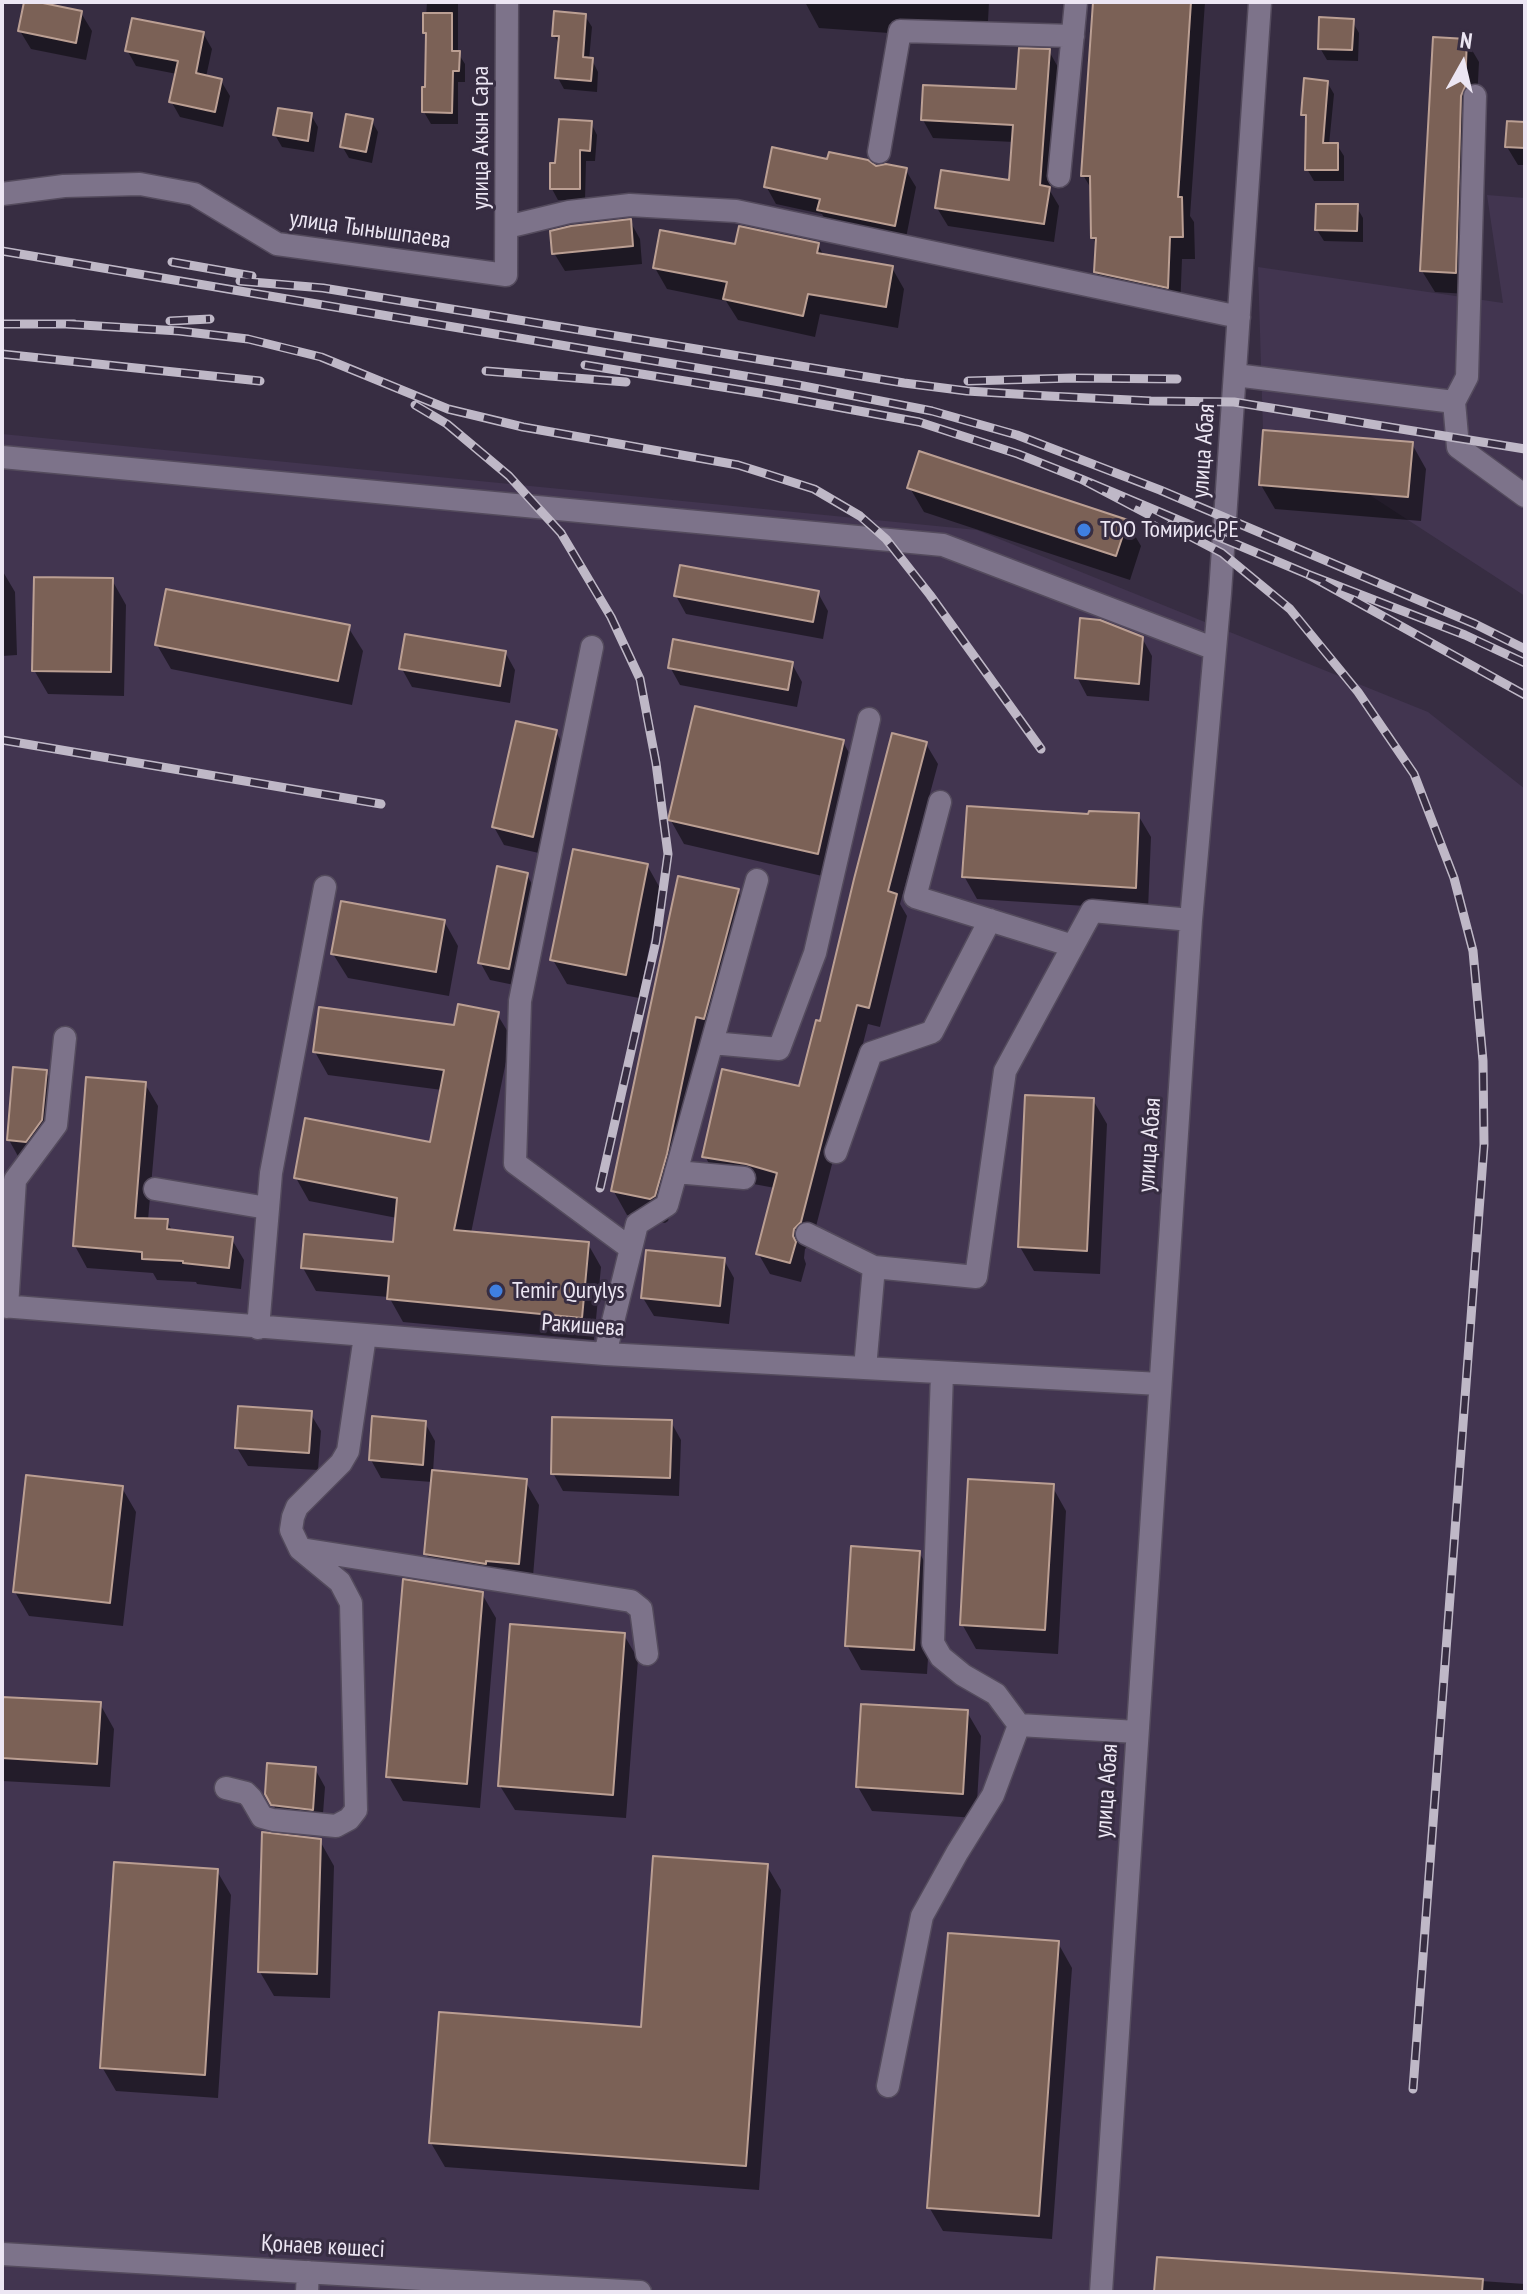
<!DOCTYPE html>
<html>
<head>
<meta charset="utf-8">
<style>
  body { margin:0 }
  #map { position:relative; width:1527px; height:2294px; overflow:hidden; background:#372d42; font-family:"PT Sans Narrow",sans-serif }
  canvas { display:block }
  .frame { position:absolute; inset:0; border:4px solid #ece6f3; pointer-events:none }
  .north { position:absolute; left:1423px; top:24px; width:80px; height:80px; -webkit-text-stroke:6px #372d42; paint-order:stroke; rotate:8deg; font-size:22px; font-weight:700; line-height:32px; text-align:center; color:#ece6f3 }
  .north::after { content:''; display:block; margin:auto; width:28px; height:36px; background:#ece6f3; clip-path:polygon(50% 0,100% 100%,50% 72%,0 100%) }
</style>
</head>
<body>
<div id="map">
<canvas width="1527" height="2294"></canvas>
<div class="frame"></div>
<div class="north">N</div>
</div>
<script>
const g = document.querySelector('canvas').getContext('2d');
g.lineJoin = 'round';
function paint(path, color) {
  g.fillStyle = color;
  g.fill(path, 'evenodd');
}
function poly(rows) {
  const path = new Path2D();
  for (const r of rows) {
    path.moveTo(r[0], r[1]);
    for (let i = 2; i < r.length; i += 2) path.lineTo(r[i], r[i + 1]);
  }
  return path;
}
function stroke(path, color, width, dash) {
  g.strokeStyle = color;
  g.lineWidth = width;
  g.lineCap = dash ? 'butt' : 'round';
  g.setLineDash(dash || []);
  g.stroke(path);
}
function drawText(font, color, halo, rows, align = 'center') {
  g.font = font + ' "PT Sans Narrow",sans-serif';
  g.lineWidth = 6;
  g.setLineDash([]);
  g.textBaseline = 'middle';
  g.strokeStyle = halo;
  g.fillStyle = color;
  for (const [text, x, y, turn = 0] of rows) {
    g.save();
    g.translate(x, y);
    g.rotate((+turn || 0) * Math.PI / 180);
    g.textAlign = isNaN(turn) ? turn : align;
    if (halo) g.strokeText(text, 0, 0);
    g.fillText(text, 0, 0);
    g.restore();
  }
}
paint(poly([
  [1487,195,1525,198,1525,596,1271,431,1263,430,1258,267,1503,303],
  [2,434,977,530,1428,712,1525,789,1525,2292,2,2292]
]), '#423550');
paint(poly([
  [26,2,81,13,92,31,86,60,31,49,20,31],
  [427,2,458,2,458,53,465,64,465,82,458,82,458,124,431,124,424,112,427,90,428,39,425,33],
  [805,2,989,2,987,40,819,28],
  [1095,2,1205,2,1190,216,1194,222,1195,259,1182,259,1180,310,1110,295,1096,272,1097,246,1093,238,1092,190,1083,175],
  [585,16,592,27,589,60,592,60,598,72,597,92,564,89,558,78,560,46,554,35],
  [1352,21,1359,33,1358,61,1327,60,1320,48],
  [203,33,212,49,206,77,221,81,230,96,223,127,180,117,171,101,177,74,136,66,127,50],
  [1466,40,1479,62,1467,294,1435,292,1422,271],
  [1049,51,1059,69,1050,191,1059,206,1054,242,948,226,937,208,1011,183,1014,142,933,138,923,120,1018,92],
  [1327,82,1334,94,1329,145,1337,145,1344,156,1344,181,1314,181,1307,169,1308,122,1303,114],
  [311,115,318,127,314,152,282,147,275,135],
  [371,120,378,132,372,163,349,158,342,146],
  [591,123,597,135,595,161,586,161,585,200,558,200,552,189,557,165],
  [1525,124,1525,165,1518,165,1507,147],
  [829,161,905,169,916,187,905,243,830,228,822,214,776,204,766,186],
  [1356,206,1363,218,1363,242,1324,241,1317,230],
  [630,221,640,239,642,264,565,271,554,253],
  [818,245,824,256,892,268,904,289,898,328,820,314,815,337,738,320,726,301,667,289,655,268,737,246],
  [1412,444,1426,469,1421,521,1275,509,1261,485],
  [910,488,1127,522,1141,546,1130,580,924,512],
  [2,570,15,592,17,655,2,656],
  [112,580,126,605,124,696,48,694,34,670],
  [818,593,828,611,823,639,686,614,676,596],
  [348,627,363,651,352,705,171,669,157,645],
  [1142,638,1152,656,1149,701,1087,696,1077,677],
  [505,652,515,670,510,703,412,687,402,669],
  [792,664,802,682,797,707,680,685,670,667],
  [556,732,566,750,543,854,504,845,494,827],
  [843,742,857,767,831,878,684,844,670,819],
  [926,744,938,764,900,904,907,916,880,1027,868,1024,812,1242,805,1249,804,1258,806,1264,801,1282,770,1274,758,1253,775,1188,716,1177,705,1156,800,1089,821,1024],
  [1138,815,1151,837,1148,910,977,899,964,876,1090,816],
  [647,865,661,890,639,998,567,984,553,960],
  [527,875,537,893,519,986,490,980,480,962],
  [737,890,751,915,668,1221,665,1223,627,1215,613,1190],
  [444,921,458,946,449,996,348,978,333,954],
  [497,1014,511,1037,471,1233,588,1244,601,1267,594,1340,403,1322,389,1297,316,1291,303,1268,394,1244,397,1218,309,1201,296,1178,431,1145,442,1090,328,1075,315,1052,455,1027],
  [46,1072,57,1090,52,1138,19,1158,9,1140],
  [145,1084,158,1106,148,1220,167,1221,173,1232,231,1238,244,1260,241,1289,197,1284,196,1282,157,1280,153,1273,87,1268,75,1246],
  [1093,1100,1107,1124,1100,1274,1034,1271,1020,1247],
  [724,1260,734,1278,729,1324,654,1316,643,1298],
  [310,1413,321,1431,318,1470,248,1466,237,1448],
  [671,1422,681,1440,679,1496,563,1491,553,1473],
  [425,1423,435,1441,433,1472,525,1481,539,1505,532,1588,440,1578,426,1554,432,1482,381,1478,371,1460],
  [1052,1486,1066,1511,1058,1654,976,1649,962,1624],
  [122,1488,136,1512,123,1626,29,1616,15,1592],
  [919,1552,933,1577,927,1674,861,1670,847,1645],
  [482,1594,496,1618,480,1808,403,1801,389,1777],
  [624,1635,638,1659,626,1818,515,1810,500,1786],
  [2,1699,100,1704,114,1729,110,1787,2,1781],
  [967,1712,981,1736,976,1818,872,1811,858,1787],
  [315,1769,325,1787,322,1827,284,1823,267,1794],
  [320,1841,334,1866,330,1998,274,1996,260,1972],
  [767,1866,781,1890,759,2190,445,2167,431,2143,643,2029],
  [217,1871,231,1895,218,2098,116,2091,102,2067],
  [1058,1943,1072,1968,1052,2239,943,2231,929,2207],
  [1159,2259,1525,2284,1525,2292,1156,2292]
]), '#0007');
const building = poly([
  [24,2,38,2,82,11,76,43,18,31,24,2],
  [1093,2,1191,2,1178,197,1182,197,1183,237,1170,237,1168,288,1094,272,1096,238,1091,238,1090,176,1081,176,1093,2],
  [554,11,586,14,583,57,593,58,591,81,555,78,559,36,552,36,554,11],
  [423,13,452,13,452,51,460,51,459,71,453,71,452,113,422,112,422,87,425,87,426,33,423,33,423,13],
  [1319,17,1354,19,1352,50,1318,49,1319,17],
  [132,18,204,32,196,73,222,79,215,112,169,102,178,61,125,51,132,18],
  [1433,37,1467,39,1465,87,1461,96,1456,273,1420,271,1433,37],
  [1019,48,1050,49,1040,185,1050,187,1044,224,935,208,941,170,1009,180,1013,125,921,120,923,85,1016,89,1019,48],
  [1304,78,1328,81,1323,143,1338,143,1338,170,1305,170,1306,115,1301,115,1304,78],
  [278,108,312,113,308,141,273,135,278,108],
  [346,114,373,119,366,152,340,147,346,114],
  [559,119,592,121,590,151,580,150,580,189,550,189,550,163,555,163,559,119],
  [1507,121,1525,122,1525,148,1505,147,1507,121],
  [772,147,827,159,829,152,868,160,876,166,886,164,907,168,895,226,817,210,820,199,764,187,772,147],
  [1316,204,1358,204,1357,231,1315,230,1316,204],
  [631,219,633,246,552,254,550,231,571,226,631,219],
  [739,226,819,243,817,253,893,266,886,307,808,294,803,316,723,299,727,282,653,268,660,230,735,244,739,226],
  [1263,430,1413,442,1408,497,1259,485,1263,430],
  [919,451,1128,520,1116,556,907,488,919,451],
  [680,565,819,591,813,622,674,596,680,565],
  [34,577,113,578,111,672,32,671,34,577],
  [166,589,350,625,338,681,155,645,166,589],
  [1080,618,1100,620,1143,637,1139,684,1075,678,1080,618],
  [405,634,506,651,500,686,399,669,405,634],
  [673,639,793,662,788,690,668,668,673,639],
  [695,706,844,740,818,854,668,820,695,706],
  [516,721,557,730,533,837,492,827,516,721],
  [892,733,927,742,888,891,897,894,869,1008,857,1005,801,1222,794,1229,793,1236,796,1242,790,1263,756,1254,777,1173,746,1164,702,1157,722,1069,799,1086,816,1020,820,1021,854,879,892,733],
  [967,806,1088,814,1089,811,1139,813,1136,888,962,877,967,806],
  [573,849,648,864,626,975,550,960,573,849],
  [497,866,528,873,509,969,478,963,497,866],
  [678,876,739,889,704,1019,696,1017,667,1154,655,1196,650,1199,611,1191,678,876],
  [341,901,445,920,436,972,331,954,341,901],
  [458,1004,499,1012,454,1230,589,1242,582,1318,387,1299,389,1276,301,1268,304,1234,393,1242,397,1198,294,1178,305,1118,430,1142,444,1070,313,1052,319,1007,454,1025,458,1004],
  [13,1067,47,1070,42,1120,26,1142,7,1140,13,1067],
  [86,1077,146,1082,135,1218,168,1219,167,1229,233,1237,229,1268,183,1263,183,1261,142,1259,142,1252,73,1246,86,1077],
  [1025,1095,1094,1098,1087,1251,1018,1247,1025,1095],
  [646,1250,725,1258,720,1306,641,1298,646,1250],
  [238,1406,312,1411,309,1453,235,1448,238,1406],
  [372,1416,426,1421,423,1465,369,1460,372,1416],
  [552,1417,672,1420,670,1478,551,1474,552,1417],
  [432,1470,527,1479,519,1564,486,1561,486,1564,424,1554,432,1470],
  [26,1475,123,1486,110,1603,13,1592,26,1475],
  [968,1479,1054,1484,1045,1630,960,1625,968,1479],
  [851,1546,920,1551,914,1650,845,1646,851,1546],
  [403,1579,483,1592,467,1784,386,1777,403,1579],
  [510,1624,625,1633,613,1795,498,1786,510,1624],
  [2,1697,101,1702,97,1764,2,1758,2,1697],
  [861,1704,968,1710,963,1794,856,1787,861,1704],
  [267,1763,316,1767,313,1810,271,1805,265,1794,267,1763],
  [262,1832,321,1839,317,1974,258,1972,262,1832],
  [653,1856,768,1864,746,2166,429,2143,439,2012,641,2027,653,1856],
  [114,1862,218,1869,205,2075,100,2068,114,1862],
  [948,1933,1059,1941,1039,2216,927,2208,948,1933],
  [1157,2257,1483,2279,1482,2292,1154,2292,1157,2257]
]);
paint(building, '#7b6156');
stroke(building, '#bb9f93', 2);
const minor = poly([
  [879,152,900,31,1073,36],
  [1059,176,1076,2],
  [2,194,64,186,140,184,194,194,277,244,506,275,507,2],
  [507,227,569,212,630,205,736,211,1239,317],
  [1235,375,1454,402,1458,447,1525,496],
  [1454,402,1467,377,1475,96],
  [2,457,943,545,1215,649],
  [592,647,520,1001,515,1163,630,1248],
  [940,802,915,897,1073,946],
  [712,1043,779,1049,815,953,869,719],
  [836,1152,871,1053,932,1032,990,920],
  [676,1172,744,1178],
  [155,1189,267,1208],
  [807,1234,874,1267],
  [2,1306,605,1354,1160,1384],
  [7,1307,15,1180,56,1125,65,1038],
  [258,1328,271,1173,325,887],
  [605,1354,637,1224,667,1205,757,880],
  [865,1368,874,1267,976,1277,1005,1071,1092,911,1191,920],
  [942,1373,933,1643,941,1657,963,1675,996,1694,1019,1725,1137,1732],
  [301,1549,631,1601,641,1609,647,1654],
  [226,1788,246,1793,251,1798,262,1817,273,1820,336,1826,349,1819,356,1810,351,1603,340,1582,300,1549,291,1530,293,1517,297,1507,341,1463,348,1451,365,1336],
  [888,2086,922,1916,957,1853,993,1795,1019,1725],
  [2,2254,640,2292],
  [307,2292,308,2272],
  [1101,2292,1191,920,1220,593,1260,2]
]);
stroke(minor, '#544b5d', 25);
stroke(minor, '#7d738a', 22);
const rail = poly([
  [2,251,798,385,932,411,1017,435,1160,490,1475,624,1525,649],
  [172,262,252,276],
  [240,281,323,288,904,383,967,391,1048,396,1151,401,1234,402,1525,449],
  [170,321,210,319],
  [2,324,74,324],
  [66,324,179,331,248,339,321,357,448,409,523,427,738,465,814,489,860,516,886,539,930,595,1041,749],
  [2,354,260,381],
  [585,365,766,394,919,422,1018,454,1081,479],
  [486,371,626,382],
  [968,381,1073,378,1177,379],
  [415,405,447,424,509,476,561,533,611,617,640,679,656,763,668,854,656,941,600,1188],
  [1307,574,1081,479,1222,553,1290,609,1358,692,1414,774,1454,878,1473,951,1483,1061,1484,1145,1413,2089],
  [1525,663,1465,635,1307,574,1525,695],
  [2,740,381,804]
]);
stroke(rail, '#bfb8c7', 9);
stroke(rail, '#372d42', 6, [18]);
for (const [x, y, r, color] of [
  [1084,530,8,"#3f7fe0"],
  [496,1291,8,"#3f7fe0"]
]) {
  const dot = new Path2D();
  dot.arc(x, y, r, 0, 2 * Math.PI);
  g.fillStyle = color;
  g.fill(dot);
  stroke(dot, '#372d42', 3);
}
drawText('24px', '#ece6f3', '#372d42', [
  ["улица Акын Сара",481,138,-90],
  ["улица Тынышпаева",370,230,8],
  ["улица Абая",1204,451,-86],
  ["улица Абая",1150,1145,-86],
  ["Ракишева",583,1326,4],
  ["улица Абая",1107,1791,-86],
  ["Қонаев көшесі",323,2247,3]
]);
drawText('24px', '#ece6f3', '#372d42', [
  ["ТОО Томирис РЕ",1100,530],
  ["Temir Qurylys",512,1291]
], 'left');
</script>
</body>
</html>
